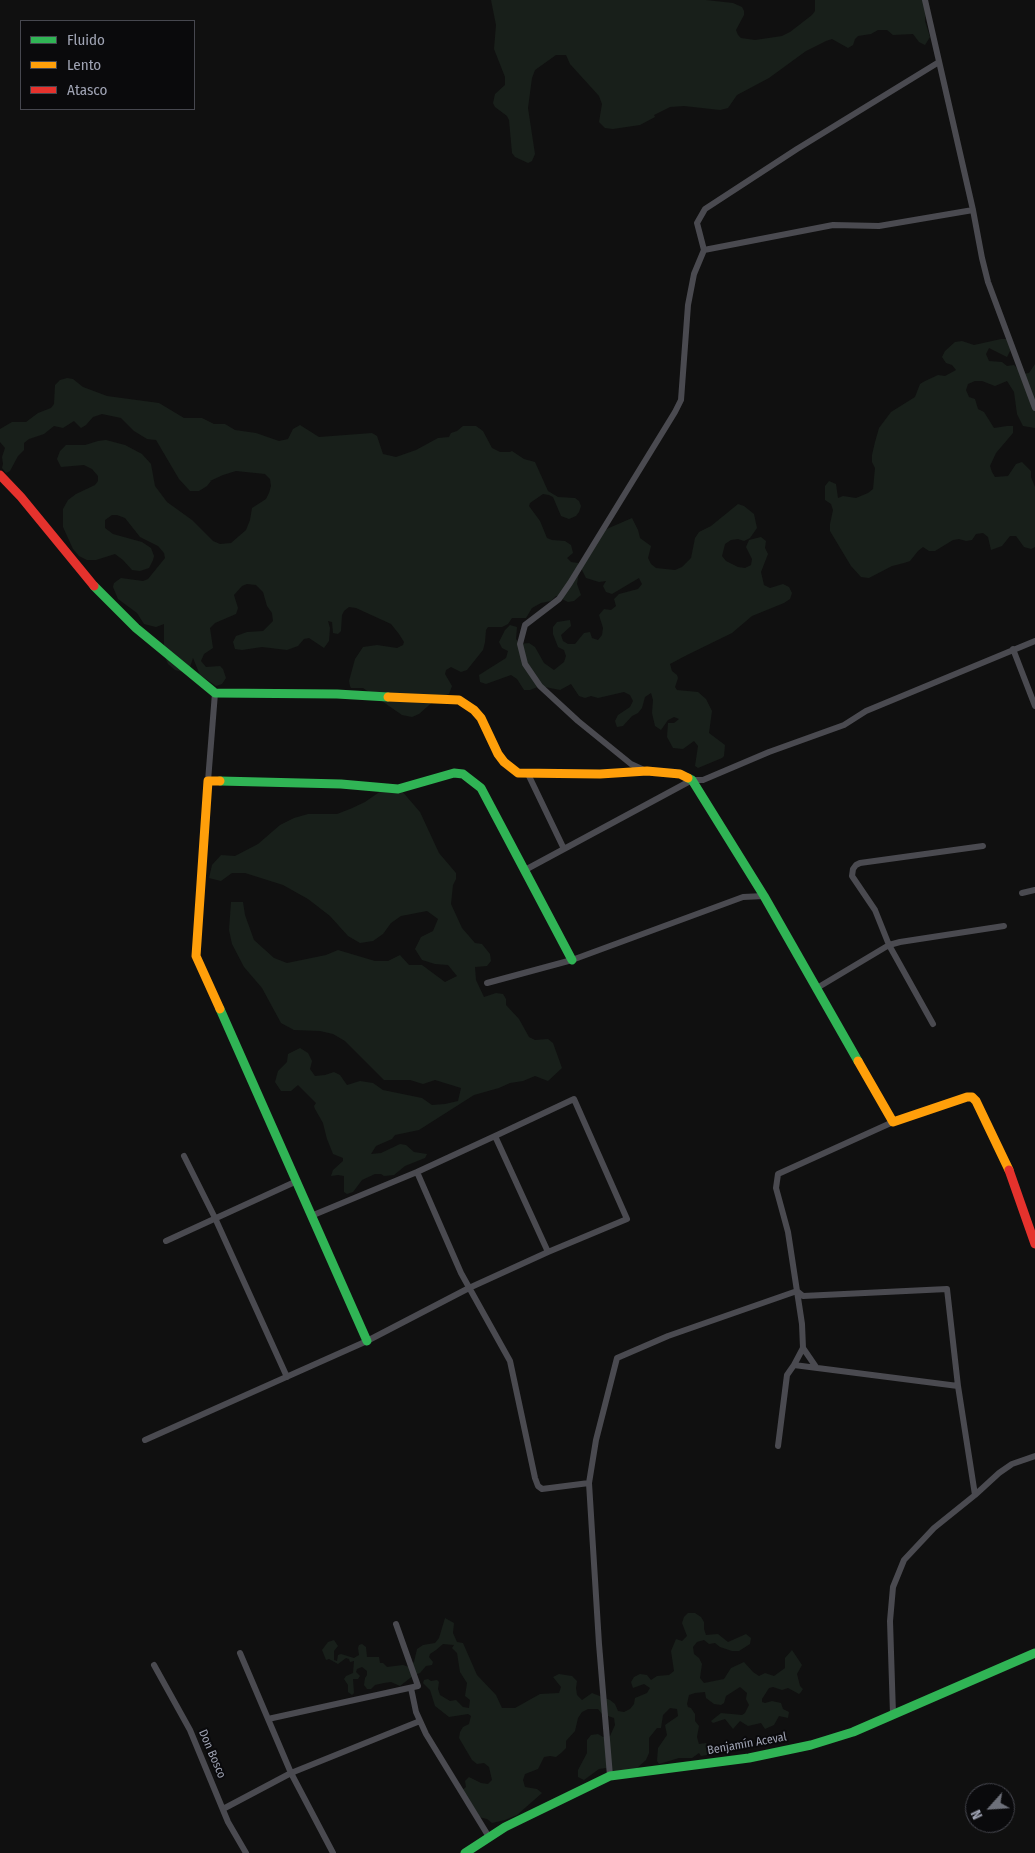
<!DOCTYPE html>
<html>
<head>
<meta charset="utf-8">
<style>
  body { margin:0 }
  #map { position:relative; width:1035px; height:1853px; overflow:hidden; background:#101010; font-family:"Fira Sans Condensed",sans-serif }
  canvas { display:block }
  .legend { position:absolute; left:20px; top:20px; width:175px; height:90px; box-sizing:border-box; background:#0a0a0c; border:1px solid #46474f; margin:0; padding:6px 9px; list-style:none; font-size:15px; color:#9fa3b3 }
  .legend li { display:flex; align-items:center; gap:10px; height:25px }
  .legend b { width:25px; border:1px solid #46474f }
  .north { position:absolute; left:965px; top:1783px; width:50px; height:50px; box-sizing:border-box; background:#0a0a0c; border:1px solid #46474f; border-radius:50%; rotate:244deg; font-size:14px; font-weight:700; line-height:20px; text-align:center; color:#9fa3b3 }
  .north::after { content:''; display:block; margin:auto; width:18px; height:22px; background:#6d707a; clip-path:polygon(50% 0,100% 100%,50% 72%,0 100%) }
</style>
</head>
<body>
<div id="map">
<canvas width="1035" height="1853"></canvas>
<ul class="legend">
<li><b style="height:6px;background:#30b455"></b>Fluido</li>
<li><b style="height:6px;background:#ff9f0a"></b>Lento</li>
<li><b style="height:6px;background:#e5322d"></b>Atasco</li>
</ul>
<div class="north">N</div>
</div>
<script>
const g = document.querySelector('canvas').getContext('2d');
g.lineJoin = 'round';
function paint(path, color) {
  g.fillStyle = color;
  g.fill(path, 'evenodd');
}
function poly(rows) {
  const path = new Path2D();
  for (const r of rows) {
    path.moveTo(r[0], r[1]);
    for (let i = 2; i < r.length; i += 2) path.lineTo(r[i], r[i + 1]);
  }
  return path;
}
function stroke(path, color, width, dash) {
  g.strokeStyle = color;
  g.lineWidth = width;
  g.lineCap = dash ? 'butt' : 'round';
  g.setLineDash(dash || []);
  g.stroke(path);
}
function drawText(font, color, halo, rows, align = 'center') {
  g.font = font + ' "Fira Sans Condensed",sans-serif';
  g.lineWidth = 4;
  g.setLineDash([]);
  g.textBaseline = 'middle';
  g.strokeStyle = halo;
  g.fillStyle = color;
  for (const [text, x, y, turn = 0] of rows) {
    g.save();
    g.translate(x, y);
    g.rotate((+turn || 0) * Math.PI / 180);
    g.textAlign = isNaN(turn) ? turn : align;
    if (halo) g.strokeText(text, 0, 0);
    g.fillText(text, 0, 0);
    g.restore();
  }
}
paint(poly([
  [491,0,706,0,733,3,742,7,744,11,744,15,736,30,738,35,741,38,755,40,782,36,790,32,812,15,815,11,815,0,927,0,925,21,930,37,925,45,919,42,913,34,893,35,887,30,878,30,871,34,858,36,855,39,853,45,848,48,832,39,826,41,806,51,769,78,737,95,728,108,720,110,684,106,670,107,654,115,655,117,640,125,613,129,605,128,599,122,602,104,599,96,570,64,566,55,556,55,535,70,532,78,528,108,535,154,532,161,528,163,515,157,512,153,509,120,507,116,495,107,493,103,495,94,505,85,505,77,494,49,496,25],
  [1001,339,1008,339,1010,345,1010,351,1007,357,989,348,986,354,989,361,1002,362,1007,366,1014,365,1023,374,1029,373,1035,364,1035,428,1023,426,1017,414,1014,392,1007,381,995,386,982,381,975,381,968,384,966,390,969,397,975,399,978,409,984,412,994,428,1007,426,1013,426,1013,433,996,453,990,466,992,472,995,477,1008,476,1016,464,1022,462,1031,471,1031,477,1035,487,1035,547,1031,549,1024,547,1016,536,1010,536,1002,546,991,550,988,537,983,533,976,534,972,540,966,541,959,539,953,540,935,551,929,551,923,547,918,551,910,561,904,563,892,566,869,578,861,577,851,566,830,531,830,524,833,510,831,504,825,500,825,486,829,481,836,484,838,498,843,496,856,498,868,493,873,489,875,468,872,462,872,455,875,442,879,428,891,412,915,397,920,384,925,381,938,375,945,376,956,370,952,365,946,363,942,357,945,351,955,342,962,341,974,345],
  [67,378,73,379,83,387,107,396,159,403,184,418,202,418,214,424,225,424,235,430,256,433,279,441,288,439,293,429,300,425,319,437,372,433,377,436,383,454,396,457,416,450,438,438,449,437,451,433,457,431,463,426,476,426,483,431,492,448,500,452,510,452,512,451,524,459,535,462,548,491,558,497,575,498,579,501,581,506,579,512,576,516,569,519,561,516,553,497,549,495,543,494,530,503,529,506,540,521,547,538,552,540,565,541,571,545,573,553,567,558,571,562,578,563,580,566,577,584,581,595,574,601,568,602,556,596,551,601,541,603,532,608,526,618,512,618,508,624,502,627,488,627,486,630,485,642,483,650,467,670,461,672,451,667,446,670,445,674,452,686,449,694,436,699,419,714,412,717,402,715,363,688,351,688,350,686,349,681,355,659,363,647,377,645,397,648,403,645,404,642,399,634,391,624,356,608,349,607,344,611,342,615,341,631,338,634,333,633,332,622,328,621,330,628,329,641,324,648,309,638,304,639,298,646,287,650,262,647,242,650,235,649,233,642,236,636,247,632,263,631,273,621,272,613,267,606,263,592,256,585,247,584,242,586,234,595,238,608,236,614,215,623,210,628,213,648,204,654,201,661,206,667,220,666,223,669,226,678,222,684,216,686,200,675,193,658,190,667,183,672,175,670,168,664,164,655,164,624,156,627,144,624,137,613,118,599,113,587,114,583,121,578,143,581,148,579,165,558,164,553,158,546,140,537,125,518,117,515,112,515,105,520,105,528,113,534,142,542,151,548,154,556,153,560,149,568,140,571,132,570,123,560,115,554,96,560,87,560,79,556,73,549,63,527,63,509,68,500,76,494,95,485,98,481,98,476,92,469,84,465,61,467,57,459,60,451,66,445,85,445,98,441,106,440,125,445,142,454,151,464,155,486,167,502,192,520,213,541,220,544,231,543,246,530,250,520,252,508,266,499,269,493,271,486,270,479,265,474,236,471,223,475,210,481,211,481,207,486,199,491,190,491,179,479,156,440,147,439,134,431,121,418,102,414,93,417,86,425,81,428,74,421,63,428,54,426,44,434,29,439,24,443,24,450,18,456,10,471,6,473,2,468,3,464,2,457,5,448,0,442,0,429,12,422,26,422,38,413,51,408,54,404,55,385,60,380],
  [738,504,744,506,754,514,757,528,750,538,744,541,738,539,731,540,725,544,722,556,726,561,738,567,745,568,751,565,752,559,746,547,749,540,761,537,766,541,765,548,768,554,761,572,764,585,770,588,783,584,789,587,792,593,790,599,784,603,752,616,732,633,687,655,670,664,672,671,677,675,678,678,675,687,677,690,698,692,706,699,712,711,709,733,725,745,724,756,722,758,698,768,695,766,698,746,694,741,683,749,673,748,667,737,668,723,674,723,679,719,674,717,668,720,661,730,655,726,652,713,653,700,651,693,645,697,642,708,638,713,632,716,623,726,617,727,615,721,618,715,630,707,633,701,630,695,624,692,598,698,591,696,585,698,579,696,571,684,560,690,540,686,530,690,524,690,517,679,511,675,486,684,480,682,479,675,506,658,508,651,502,648,499,642,505,630,510,625,517,627,516,639,520,644,529,643,535,647,544,663,554,670,564,662,566,656,564,650,558,647,553,634,553,627,557,622,570,620,571,626,561,635,563,641,568,644,575,644,584,633,590,632,592,638,598,640,602,635,603,628,599,615,604,609,611,610,616,606,614,599,619,594,638,589,642,584,639,578,612,594,606,592,603,586,606,581,599,582,586,578,581,568,602,531,632,518,638,530,640,538,651,546,648,558,651,564,656,568,675,570,682,567,691,558,695,538,699,532,711,526],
  [388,786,401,790,420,812,439,853,456,873,456,879,453,885,451,904,462,928,475,943,482,944,490,954,491,961,487,966,475,967,476,980,484,997,496,993,503,994,506,999,506,1005,519,1019,529,1037,535,1040,548,1039,553,1043,562,1068,548,1081,535,1076,523,1081,510,1083,499,1088,474,1095,419,1130,395,1135,392,1139,376,1146,371,1154,381,1153,400,1144,406,1145,414,1152,427,1154,425,1158,405,1166,394,1175,384,1176,381,1174,375,1174,362,1180,353,1192,347,1194,344,1192,344,1176,338,1175,331,1176,333,1170,343,1161,343,1158,333,1154,327,1139,323,1123,315,1109,314,1106,316,1103,298,1085,291,1091,281,1091,275,1082,278,1071,287,1062,288,1054,300,1048,308,1053,312,1061,310,1069,315,1076,325,1075,334,1072,340,1075,347,1085,360,1081,373,1083,383,1090,422,1098,432,1105,445,1104,458,1101,461,1088,435,1080,423,1084,410,1080,384,1080,345,1041,333,1034,320,1031,294,1030,281,1023,262,988,244,967,232,944,229,930,231,902,243,902,245,915,254,940,274,958,287,963,326,955,338,950,375,961,388,961,400,955,409,965,422,965,445,982,457,976,448,965,435,964,422,960,415,949,421,937,433,931,438,919,427,911,401,916,391,923,383,934,373,941,360,943,348,936,330,916,308,899,283,885,245,873,232,873,221,881,209,878,212,865,221,855,235,856,258,844,280,825,294,818,308,814,337,814,350,809,365,802],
  [688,1613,695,1613,701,1617,704,1622,704,1629,706,1635,718,1634,728,1642,746,1634,751,1638,750,1644,739,1651,732,1651,720,1647,715,1643,709,1644,704,1640,697,1642,693,1647,694,1654,699,1658,702,1664,700,1678,704,1683,724,1679,731,1668,744,1662,753,1672,759,1676,765,1673,774,1676,785,1668,785,1658,792,1650,802,1665,797,1674,800,1686,803,1689,801,1692,799,1694,788,1688,782,1690,773,1687,769,1688,762,1699,762,1702,765,1703,772,1701,781,1703,783,1709,789,1712,788,1718,779,1716,774,1725,765,1729,761,1723,748,1726,740,1721,733,1729,725,1719,713,1723,711,1721,721,1713,742,1715,745,1713,749,1705,746,1699,747,1693,740,1687,726,1696,724,1703,721,1705,714,1704,706,1698,705,1692,695,1693,689,1695,687,1704,688,1707,691,1708,695,1714,695,1721,699,1726,697,1737,698,1741,699,1744,706,1743,708,1746,710,1753,707,1755,701,1756,699,1753,692,1758,679,1758,659,1764,657,1761,658,1748,667,1735,665,1725,678,1716,677,1709,670,1708,663,1715,661,1728,657,1728,649,1738,649,1753,646,1760,637,1768,611,1773,606,1768,599,1769,584,1780,578,1777,578,1770,587,1753,587,1740,591,1735,598,1734,603,1737,610,1736,615,1725,614,1718,602,1714,598,1709,588,1709,582,1712,578,1718,575,1731,566,1741,566,1748,561,1753,556,1757,550,1756,544,1757,538,1769,525,1774,523,1780,525,1787,537,1789,542,1793,517,1815,505,1820,492,1823,487,1819,479,1817,469,1809,462,1797,461,1791,466,1787,465,1781,469,1777,481,1783,488,1784,492,1780,489,1767,484,1763,477,1764,472,1760,459,1738,460,1732,463,1727,469,1724,471,1716,468,1714,449,1717,435,1706,430,1690,423,1683,424,1680,428,1679,431,1681,437,1680,439,1682,438,1689,440,1695,450,1701,456,1700,463,1707,469,1708,470,1700,465,1696,467,1683,460,1672,457,1653,452,1648,454,1645,443,1644,436,1650,430,1654,429,1657,433,1662,432,1665,426,1666,420,1673,414,1675,400,1686,391,1682,384,1683,375,1685,371,1689,367,1689,364,1685,365,1678,367,1675,367,1671,362,1667,357,1669,356,1672,360,1676,358,1679,353,1679,354,1693,352,1695,348,1692,348,1685,344,1679,346,1676,353,1673,354,1661,350,1662,349,1659,346,1658,338,1664,329,1659,326,1660,322,1650,328,1642,334,1640,338,1646,334,1651,334,1660,337,1661,338,1655,341,1654,354,1658,359,1655,358,1648,359,1645,362,1644,366,1647,367,1657,379,1657,380,1663,383,1663,387,1667,403,1665,409,1667,414,1662,417,1649,423,1645,435,1643,439,1638,445,1618,454,1623,453,1633,457,1642,463,1643,477,1675,496,1695,502,1708,515,1708,540,1694,559,1693,561,1687,553,1677,559,1674,572,1676,577,1681,576,1688,577,1695,582,1700,592,1693,610,1700,615,1704,618,1711,624,1712,630,1709,634,1704,635,1698,647,1693,650,1688,644,1684,633,1688,631,1682,634,1677,640,1674,647,1675,651,1680,657,1676,669,1675,674,1671,671,1651,676,1639,682,1641,687,1636,682,1623,684,1617]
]), '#181f1a');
stroke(poly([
  [925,0,973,210,982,258,988,282,1035,408],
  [704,250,833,225,879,226,973,210],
  [1013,649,1035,706],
  [644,770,631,764,578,721,540,686,525,664,520,644,525,625,559,599,570,583,675,412,681,400,688,305,694,274,704,250,697,223,705,209,797,149,939,62],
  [528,774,564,849],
  [208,781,215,693],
  [525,870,692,780,703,780,769,752,844,725,866,711,1035,641],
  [1022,893,1035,890],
  [487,983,572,960,743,897,764,896],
  [817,988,889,945,900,942,1004,926],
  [933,1024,889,945,875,910,852,876,853,869,856,865,860,863,983,846],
  [893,1122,778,1174,776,1188,788,1232,802,1324,803,1348,794,1365,958,1386,975,1495,999,1473,1012,1464,1035,1456],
  [184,1156,215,1218,287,1377],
  [417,1172,461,1273,510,1361,535,1478,538,1486,542,1489,589,1483],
  [311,1216,417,1172,495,1136,574,1099,627,1219,548,1252,495,1136],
  [166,1241,297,1181],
  [803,1348,816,1367],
  [145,1440,367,1341,469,1288,548,1252],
  [778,1446,787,1375,794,1365],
  [240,1653,291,1773,333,1853],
  [154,1665,190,1730,228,1822,246,1853],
  [411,1688,416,1712,426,1734,489,1837],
  [893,1714,890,1621,893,1587,904,1560,934,1528,975,1495],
  [268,1719,418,1686,396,1624],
  [610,1776,599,1644,589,1483,596,1440,617,1358,668,1336,797,1291,803,1296,947,1289,958,1386],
  [223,1809,291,1773,420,1721]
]), '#4a4a50', 6);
stroke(poly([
  [94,586,136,628,215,693,337,694,388,697],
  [688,778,692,780,764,896,858,1061],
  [220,781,341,784,398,789,454,773,463,774,481,788,572,960],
  [220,1009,367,1341],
  [465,1853,505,1827,610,1776,749,1758,811,1745,853,1732,1035,1653]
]), '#30b455', 9);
stroke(poly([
  [388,697,459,700,474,710,481,718,498,754,504,762,518,773,600,774,647,771,680,774,688,778],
  [220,1009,196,956,208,781,220,781],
  [858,1061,893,1122,967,1097,972,1097,976,1101,1009,1170]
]), '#ff9f0a', 9);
stroke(poly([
  [0,475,21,497,94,586],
  [1009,1170,1035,1244]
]), '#e5322d', 9);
drawText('12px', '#9fa3b3', '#0a0a0c', [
  ["Benjamín Aceval",747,1744,-10],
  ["Don Bosco",212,1754,67]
]);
</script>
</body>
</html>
